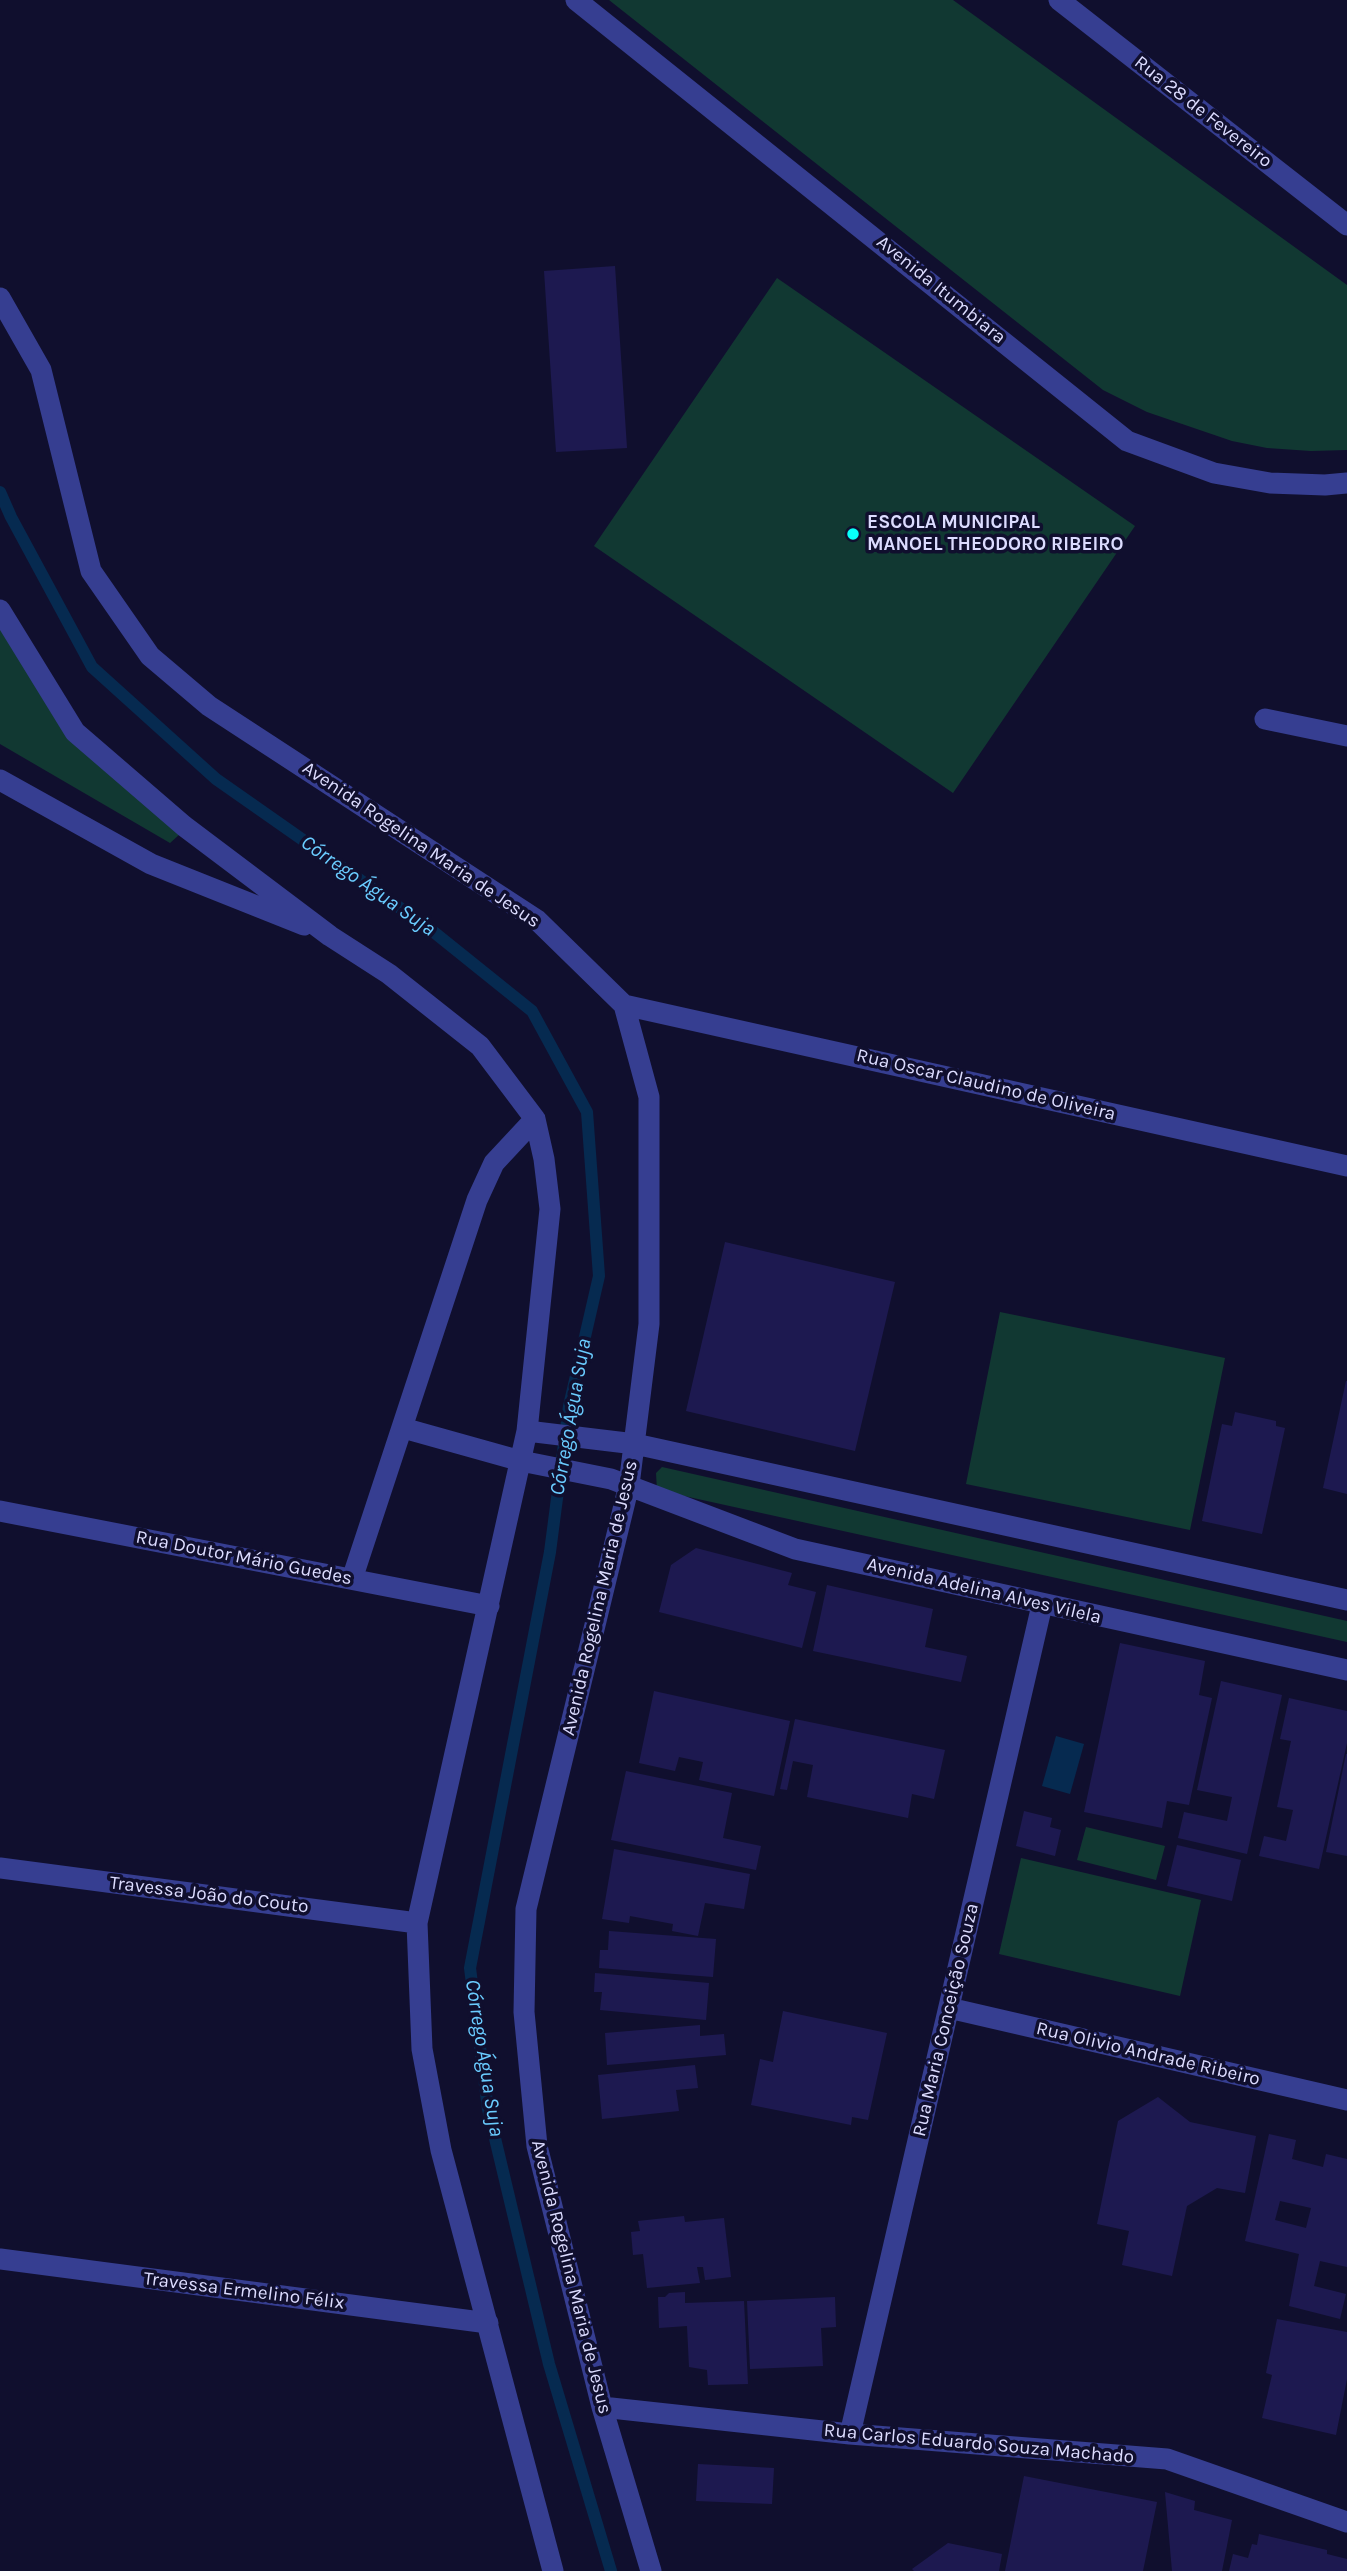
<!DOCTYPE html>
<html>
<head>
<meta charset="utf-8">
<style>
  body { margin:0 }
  canvas { display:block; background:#100f2e }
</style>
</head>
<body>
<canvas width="1347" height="2571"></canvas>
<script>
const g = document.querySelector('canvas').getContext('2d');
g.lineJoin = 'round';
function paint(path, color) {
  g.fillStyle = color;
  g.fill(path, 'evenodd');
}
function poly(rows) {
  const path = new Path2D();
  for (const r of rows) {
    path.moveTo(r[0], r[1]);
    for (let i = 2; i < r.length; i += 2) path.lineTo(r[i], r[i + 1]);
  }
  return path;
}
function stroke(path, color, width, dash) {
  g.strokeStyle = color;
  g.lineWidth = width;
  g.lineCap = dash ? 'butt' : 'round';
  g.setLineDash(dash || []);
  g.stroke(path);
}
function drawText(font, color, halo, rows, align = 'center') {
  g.font = font + ' Karla,sans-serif';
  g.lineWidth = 7;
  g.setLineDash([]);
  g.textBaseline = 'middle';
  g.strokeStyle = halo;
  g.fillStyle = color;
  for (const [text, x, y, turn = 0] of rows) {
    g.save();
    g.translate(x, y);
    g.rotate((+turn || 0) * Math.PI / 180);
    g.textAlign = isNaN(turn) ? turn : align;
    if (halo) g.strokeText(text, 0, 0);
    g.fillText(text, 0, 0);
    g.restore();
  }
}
paint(poly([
  [609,0,953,0,1347,285,1347,450,1311,451,1267,448,1232,441,1147,412,1103,390],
  [777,278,1135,526,953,793,594,546],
  [0,624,68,736,180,834,170,843,0,744],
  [1000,1312,1225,1358,1190,1530,966,1484],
  [662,1467,1347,1621,1347,1642,657,1490,656,1473],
  [1086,1827,1165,1846,1156,1880,1077,1860],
  [1021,1858,1201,1900,1180,1996,999,1954]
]), '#113832');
paint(poly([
  [1056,1736,1084,1744,1070,1794,1042,1786]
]), '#062a50');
stroke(poly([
  [0,492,11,517,92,667,216,779,430,929,532,1011,587,1112,599,1276,569,1406,550,1552,470,1968,488,2109,549,2364,611,2571]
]), '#062a50', 12);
paint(poly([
  [615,266,627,448,556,452,544,271],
  [725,1242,895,1282,855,1451,686,1411],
  [1346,1381,1347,1381,1347,1494,1323,1488],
  [1235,1412,1276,1421,1276,1426,1285,1428,1262,1534,1202,1521,1222,1424,1232,1426],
  [696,1548,792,1573,788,1585,816,1592,802,1648,659,1612,671,1565],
  [827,1585,933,1609,925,1647,967,1656,961,1682,813,1651],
  [1120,1643,1205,1661,1199,1695,1212,1698,1189,1805,1167,1801,1162,1828,1084,1812],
  [1221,1681,1282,1695,1247,1854,1178,1838,1184,1812,1227,1821,1232,1797,1197,1790],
  [654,1691,790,1721,774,1796,699,1780,703,1762,679,1757,675,1771,639,1763],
  [1289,1698,1347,1711,1347,1743,1319,1869,1259,1856,1264,1836,1286,1841,1293,1810,1277,1807,1291,1741,1280,1739],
  [795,1719,945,1750,934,1799,912,1794,908,1818,807,1797,813,1765,793,1761,787,1790,780,1789],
  [1346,1754,1347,1754,1347,1856,1326,1852],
  [626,1771,732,1793,723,1838,761,1846,756,1870,611,1840],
  [1024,1811,1052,1818,1050,1827,1061,1830,1055,1856,1016,1846],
  [1177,1845,1241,1860,1232,1901,1167,1886],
  [614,1849,750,1874,744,1909,705,1903,698,1936,672,1931,673,1924,630,1916,629,1923,602,1919],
  [609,1931,716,1939,713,1977,599,1968,600,1950,608,1950],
  [595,1973,709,1983,706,2020,600,2010,602,1992,594,1992],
  [783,2011,887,2033,868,2120,852,2117,851,2125,751,2105,760,2059,773,2062],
  [700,2025,700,2036,724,2034,726,2055,607,2065,605,2033],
  [695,2065,698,2088,676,2090,679,2111,602,2119,598,2075],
  [1158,2097,1190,2122,1256,2136,1245,2193,1217,2188,1187,2206,1172,2276,1122,2265,1129,2231,1097,2224,1118,2121],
  [1269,2134,1296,2140,1292,2159,1323,2167,1326,2154,1347,2159,1347,2267,1320,2261,1314,2286,1346,2294,1340,2319,1289,2306,1299,2254,1245,2241],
  [1280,2201,1311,2208,1306,2228,1275,2220],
  [684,2216,685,2222,724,2218,731,2277,705,2280,703,2267,697,2267,700,2283,647,2288,643,2254,633,2255,631,2232,640,2231,638,2221],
  [685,2292,685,2303,744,2301,748,2384,708,2385,707,2370,689,2367,687,2326,659,2328,658,2297,665,2297,669,2293],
  [835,2297,836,2327,821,2328,823,2366,750,2369,747,2301],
  [1277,2319,1347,2332,1347,2379,1336,2435,1262,2418,1272,2375,1266,2373],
  [698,2464,774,2468,772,2504,696,2501],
  [1024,2476,1157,2502,1143,2571,1005,2571],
  [1165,2492,1195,2501,1194,2510,1232,2520,1222,2571,1172,2571],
  [1259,2534,1327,2550,1327,2554,1347,2559,1347,2571,1229,2571,1233,2554,1248,2558,1252,2544,1257,2545],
  [948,2543,1002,2554,999,2571,914,2571,912,2569]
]), '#1d1950');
stroke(poly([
  [576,0,1127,441,1214,473,1270,483,1325,485,1347,483],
  [1059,0,1347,225],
  [0,298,41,370,91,571,150,656,209,706,537,920,624,1005,649,1097,649,1324,629,1485,526,1909,524,2012,537,2146,602,2407,651,2571],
  [0,610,75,732,184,826,330,936,389,974,480,1046,535,1119,544,1159,550,1209,527,1431,417,1923,422,2049,441,2150,553,2571],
  [1265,719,1347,736],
  [0,780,151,864,304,925],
  [624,1005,1347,1166],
  [403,1428,521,1461,611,1479,795,1549,1347,1670],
  [527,1431,635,1444,1347,1600],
  [0,1511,489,1606],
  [352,1579,477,1200,494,1163,535,1119],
  [0,1868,417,1923],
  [949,2008,1347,2100],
  [0,2259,488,2323],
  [602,2407,850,2434,1167,2459,1347,2522],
  [850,2434,1042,1605]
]), '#363e91', 21);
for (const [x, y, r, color] of [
  [853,534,7,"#08fff9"]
]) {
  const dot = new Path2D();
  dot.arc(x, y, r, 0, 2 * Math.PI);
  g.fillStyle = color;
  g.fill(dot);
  stroke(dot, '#100f2e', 2.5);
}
drawText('19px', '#dcdcff', '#100f2e', [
  ["Rua 28 de Fevereiro",1203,112,38],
  ["Avenida Itumbiara",941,290,39],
  ["Avenida Rogelina Maria de Jesus",421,845,34],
  ["Rua Oscar Claudino de Oliveira",986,1085,13],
  ["Rua Doutor Mário Guedes",244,1558,11],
  ["Avenida Adelina Alves Vilela",984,1591,13],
  ["Avenida Rogelina Maria de Jesus",600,1598,-77],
  ["Travessa João do Couto",209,1895,7],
  ["Rua Maria Conceição Souza",946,2020,-77],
  ["Rua Olivio Andrade Ribeiro",1148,2054,13],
  ["Avenida Rogelina Maria de Jesus",571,2277,76],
  ["Travessa Ermelino Félix",244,2291,7],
  ["Rua Carlos Eduardo Souza Machado",979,2444,5]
]);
drawText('bold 19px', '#dcdcff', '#100f2e', [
  ["ESCOLA MUNICIPAL",867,523],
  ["MANOEL THEODORO RIBEIRO",867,545]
], 'left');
drawText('italic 21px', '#6accff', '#100f2e', [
  ["Córrego Água Suja",368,886,35],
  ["Córrego Água Suja",571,1417,-80],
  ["Córrego Água Suja",484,2058,81]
]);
</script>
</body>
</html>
